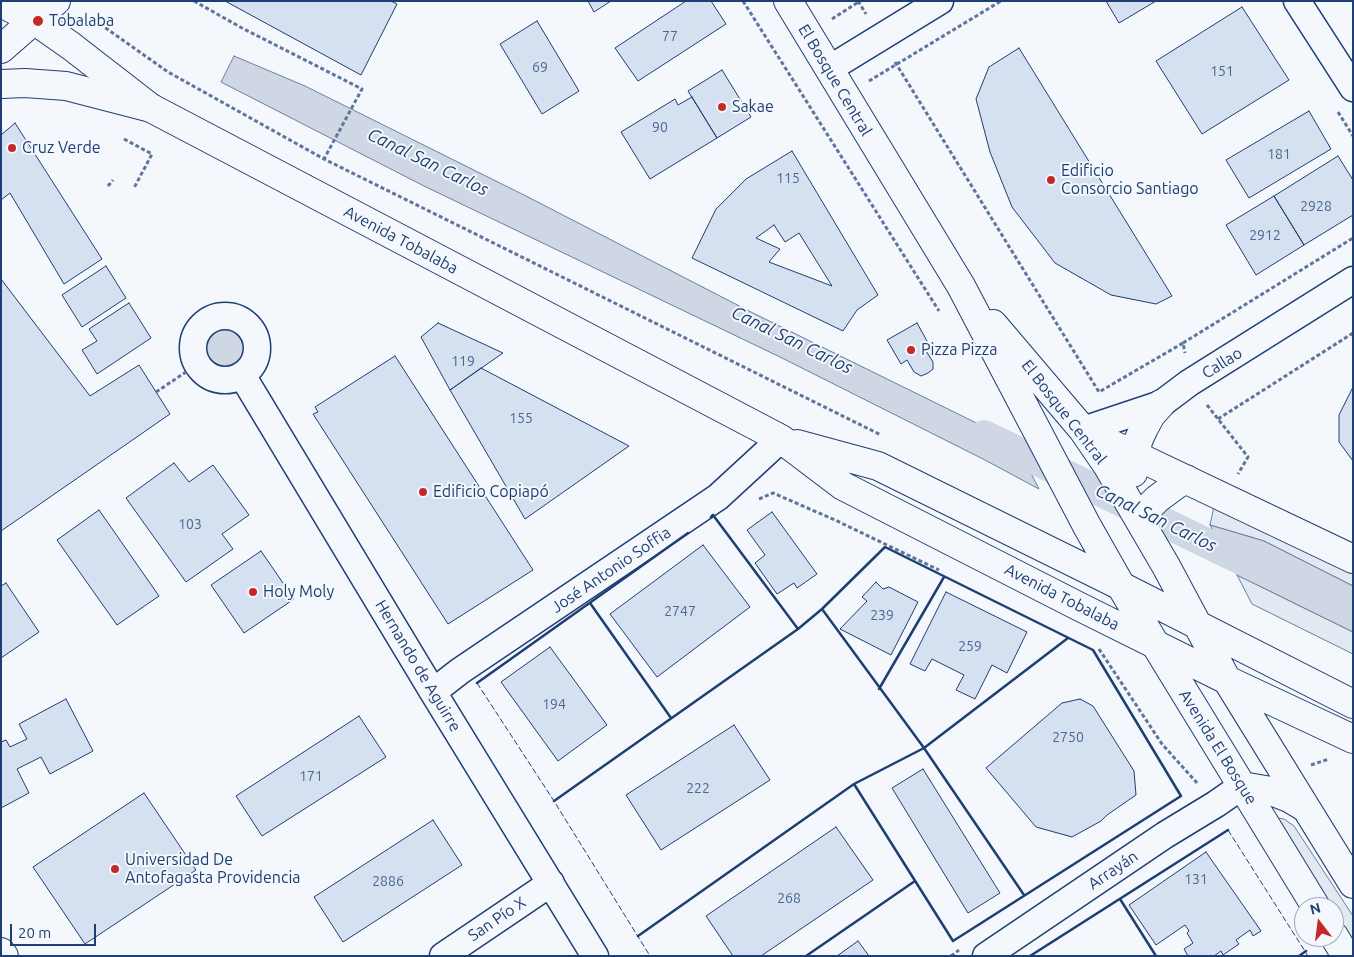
<!DOCTYPE html>
<html>
<head>
<meta charset="utf-8">
<style>
  body { margin:0 }
  #map { position:relative; width:1354px; height:957px; overflow:hidden; background:#f4f7fb; font-family:Ubuntu,sans-serif }
  canvas { display:block }
  .frame { position:absolute; inset:0; border:2px solid #1d3f73; pointer-events:none }
  .north { position:absolute; left:1294px; top:897px; width:50px; height:50px; box-sizing:border-box; background:#f4f7fb; border:1px solid #9eadc5; border-radius:50%; rotate:345deg; font-size:14px; font-weight:700; line-height:20px; text-align:center; color:#1d3f73 }
  .north::after { content:''; display:block; margin:auto; width:18px; height:22px; background:#c62828; clip-path:polygon(50% 0,100% 100%,50% 72%,0 100%) }
  .scale { position:absolute; left:10px; top:924px; width:86px; height:22px; box-sizing:border-box; border:2px solid #1d3f73; border-top:0; padding-left:6px; font-size:15px; line-height:18px; white-space:nowrap; color:#1d3f73; -webkit-text-stroke:4px #f4f7fb; paint-order:stroke }
</style>
</head>
<body>
<div id="map">
<canvas width="1354" height="957"></canvas>
<div class="frame"></div>
<div class="north">N</div>
<div class="scale">20 m</div>
</div>
<script>
const g = document.querySelector('canvas').getContext('2d');
g.lineJoin = 'round';
function paint(path, color) {
  g.fillStyle = color;
  g.fill(path, 'evenodd');
}
function poly(rows) {
  const path = new Path2D();
  for (const r of rows) {
    if (r.length === 3) {
      path.moveTo(r[0] + r[2], r[1]);
      path.arc(r[0], r[1], r[2], 0, 2 * Math.PI);
      continue;
    }
    path.moveTo(r[0], r[1]);
    for (let i = 2; i < r.length; i += 2) path.lineTo(r[i], r[i + 1]);
  }
  return path;
}
function stroke(path, color, width, dash) {
  g.strokeStyle = color;
  g.lineWidth = width;
  g.lineCap = dash ? 'butt' : 'round';
  g.setLineDash(dash || []);
  g.stroke(path);
}
function drawText(font, color, halo, rows, align = 'center') {
  g.font = font + ' Ubuntu,sans-serif';
  g.lineWidth = 4;
  g.setLineDash([]);
  g.textBaseline = 'middle';
  g.strokeStyle = halo;
  g.fillStyle = color;
  for (const [text, x, y, turn = 0] of rows) {
    g.save();
    g.translate(x, y);
    g.rotate((+turn || 0) * Math.PI / 180);
    g.textAlign = isNaN(turn) ? turn : align;
    if (halo) g.strokeText(text, 0, 0);
    g.fillText(text, 0, 0);
    g.restore();
  }
}
const green = poly([
  [1216,497,1353,564,1353,586,1264,541,1210,525,1216,497],
  [1237,575,1353,632,1353,654,1252,604,1237,575],
  [1273,817,1284,819,1294,826,1353,916,1353,944,1334,914,1334,907,1330,907,1273,817]
]);
paint(green, '#e3e9f0');
stroke(green, '#687fa3', 1);
const water = poly([
  [234,56,305,86,526,196,751,312,1015,442,1039,489,983,459,780,357,424,186,221,82,234,56],
  [223,346,22],
  [1210,525,1264,541,1353,586,1353,632,1237,575,1210,525]
]);
paint(water, '#cfd7e4');
stroke(water, '#687fa3', 1);
stroke(poly([
  [984,435,1260,569]
]), '#cfd7e4', 30);
const building = poly([
  [225,1,391,1,397,4,361,75,225,1],
  [588,1,611,1,594,12,588,1],
  [686,1,711,1,726,24,638,81,615,48,686,1],
  [1106,1,1156,1,1119,23,1106,1],
  [1242,7,1289,80,1202,134,1156,61,1242,7],
  [537,21,579,91,542,114,500,44,537,21],
  [1019,48,1172,296,1156,304,1111,295,1055,263,1012,207,990,152,976,99,989,67,1019,48],
  [722,70,751,117,717,138,688,91,722,70],
  [692,97,717,138,650,179,621,132,675,99,678,105,692,97],
  [1309,111,1331,149,1249,198,1226,160,1309,111],
  [15,123,102,259,64,284,10,193,1,200,1,135,15,123],
  [792,151,878,295,857,310,843,331,692,258,716,209,746,179,792,151],
  [774,225,785,242,799,233,832,286,769,262,780,249,756,238,774,225],
  [1338,156,1353,180,1353,215,1304,245,1274,196,1338,156],
  [1274,196,1304,245,1256,275,1226,225,1274,196],
  [106,266,126,298,82,327,62,295,106,266],
  [1,279,90,396,139,365,170,414,1,531,1,279],
  [129,303,151,338,97,374,82,350,97,341,89,329,129,303],
  [438,323,503,353,450,390,421,337,438,323],
  [917,323,931,348,926,351,933,362,933,369,928,373,921,376,914,372,907,360,901,364,887,340,917,323],
  [395,356,533,570,448,624,313,414,318,412,315,407,395,356],
  [481,368,629,446,525,519,450,390,481,368],
  [1353,387,1353,461,1339,442,1339,415,1353,387],
  [174,463,189,482,213,465,249,515,222,534,233,549,186,582,126,498,174,463],
  [99,510,159,596,117,625,57,540,99,510],
  [772,512,817,574,797,588,794,583,777,594,755,563,765,555,747,530,772,512],
  [703,545,750,607,657,677,610,614,703,545],
  [261,551,294,599,244,633,211,585,261,551],
  [876,582,883,589,889,587,918,602,891,655,840,629,867,601,862,597,876,582],
  [6,583,39,632,1,658,1,586,6,583],
  [946,592,1027,632,1007,673,992,665,975,699,956,690,964,675,932,659,925,671,910,664,946,592],
  [550,647,607,725,558,761,501,682,550,647],
  [66,699,93,751,50,774,41,757,17,769,29,793,1,808,1,742,6,740,10,747,27,739,19,724,66,699],
  [1080,699,1093,706,1134,771,1136,795,1107,815,1101,821,1072,837,1036,827,986,768,1062,703,1080,699],
  [359,716,386,757,262,836,236,796,359,716],
  [734,725,770,780,661,850,626,795,734,725],
  [923,769,1000,893,968,913,892,788,923,769],
  [144,793,196,870,85,944,33,867,144,793],
  [433,820,462,865,343,942,314,897,433,820],
  [836,827,873,880,761,956,733,956,706,916,836,827],
  [1206,852,1261,931,1253,936,1250,930,1236,940,1239,944,1223,955,1221,951,1214,956,1188,956,1184,949,1193,943,1187,933,1189,931,1185,925,1156,945,1129,905,1206,852],
  [858,941,869,956,837,956,858,941]
]);
paint(building, '#d5e0f0');
stroke(building, '#1d3f73', 1);
const street = poly([
  [1297,1,1353,88],
  [829,69,940,1],
  [225,348,32],
  [242,375,433,692,595,956],
  [1083,430,1161,404,1189,383,1353,280],
  [433,692,460,671,718,497,781,439],
  [443,956,551,883],
  [986,956,1165,835,1216,804,1242,786]
]);
const secondary = poly([
  [22,1,34,20,71,46,151,108,781,439,843,486,1080,607,1227,680,1353,739],
  [788,1,961,286,1087,526,1121,586,1155,644,1316,907],
  [993,324,1083,430,1107,465,1166,566,1227,680,1353,884],
  [1084,431,1353,559],
  [797,444,878,466,1121,586,1353,704],
  [1133,473,1138,441,1144,428,1151,415,1161,404],
  [1142,525,1150,506,1157,499,1176,485,1186,479],
  [1242,786,1271,791,1289,798,1306,808],
  [1334,936,1346,956],
  [1,952,4,956]
]);
const primary = poly([
  [1,3,34,20],
  [1,49,56,1],
  [1,84,25,83,66,86,151,108]
]);
stroke(street, '#1d3f73', 29);
stroke(secondary, '#1d3f73', 30);
stroke(primary, '#1d3f73', 30);
stroke(poly([
  [194,1,242,28,362,89,324,159],
  [743,1,939,311],
  [858,1,866,14],
  [832,19,860,1],
  [100,24,168,72,324,159,881,435],
  [895,62,1099,392,1183,343,1185,353],
  [869,81,1001,1],
  [1338,112,1353,136],
  [124,139,152,154,134,188],
  [108,186,113,180],
  [1183,343,1353,238],
  [156,392,186,372],
  [1207,405,1248,457,1238,474],
  [1218,419,1353,333],
  [759,499,773,493,835,520,939,570],
  [1099,649,1162,744,1197,783],
  [1311,765,1329,759],
  [951,956,959,950]
]), '#5e769c', 3, [4, 2.5]);
stroke(street, '#f4f7fb', 26);
stroke(secondary, '#f4f7fb', 28);
stroke(primary, '#f4f7fb', 28);
stroke(poly([
  [477,683,554,801,650,956],
  [1228,830,1308,956]
]), '#1d3f73', 1, [6, 2.5]);
stroke(poly([
  [711,517,713,515,798,629],
  [590,603,671,718],
  [822,609,924,748,1024,895],
  [477,683,688,533],
  [879,689,944,577],
  [554,801,798,629,822,609,885,547,1093,650,1181,796,953,941,854,784],
  [1120,899,1156,956],
  [638,936,854,784,924,748,1068,638],
  [806,956,915,881],
  [1030,956,1228,830],
  [1299,956,1306,951]
]), '#1d3f73', 2.5);
for (const [x, y, r, color] of [
  [38,21,6,"#c62828"],
  [722,107,5,"#c62828"],
  [12,148,5,"#c62828"],
  [1051,180,5,"#c62828"],
  [911,350,5,"#c62828"],
  [423,492,5,"#c62828"],
  [253,592,5,"#c62828"],
  [115,869,5,"#c62828"]
]) {
  const dot = new Path2D();
  dot.arc(x, y, r, 0, 2 * Math.PI);
  g.fillStyle = color;
  g.fill(dot);
  stroke(dot, '#f4f7fb', 2);
}
drawText('14px', '#4b6792', null, [
  ["77",670,36],
  ["69",540,67],
  ["151",1222,71],
  ["90",660,127],
  ["181",1279,154],
  ["115",788,178],
  ["2928",1316,206],
  ["2912",1265,235],
  ["119",463,361],
  ["155",521,418],
  ["103",190,524],
  ["2747",680,611],
  ["239",882,615],
  ["259",970,646],
  ["194",554,704],
  ["2750",1068,737],
  ["171",311,776],
  ["222",698,788],
  ["131",1196,879],
  ["2886",388,881],
  ["268",789,898]
]);
drawText('16px', '#1d3f73', '#f4f7fb', [
  ["Tobalaba",49,21],
  ["Sakae",732,107],
  ["Cruz Verde",22,148],
  ["Edificio",1061,171],
  ["Consorcio Santiago",1061,189],
  ["Pizza Pizza",921,350],
  ["Edificio Copiapó",433,492],
  ["Holy Moly",263,592],
  ["Universidad De",125,860],
  ["Antofagasta Providencia",125,878]
], 'left');
drawText('16px', '#1d3f73', '#f4f7fb', [
  ["El Bosque Central",835,80,59],
  ["Avenida Tobalaba",401,240,28],
  ["Callao",1222,363,-32],
  ["El Bosque Central",1064,412,52],
  ["José Antonio Soffia",611,570,-34],
  ["Avenida Tobalaba",1062,597,27],
  ["Hernando de Aguirre",418,666,59],
  ["Avenida El Bosque",1218,747,58],
  ["Arrayán",1113,870,-34],
  ["San Pío X",497,919,-34]
]);
drawText('italic 18px', '#1d3f73', '#f4f7fb', [
  ["Canal San Carlos",428,162,26],
  ["Canal San Carlos",792,340,26],
  ["Canal San Carlos",1156,518,26]
]);
</script>
</body>
</html>
